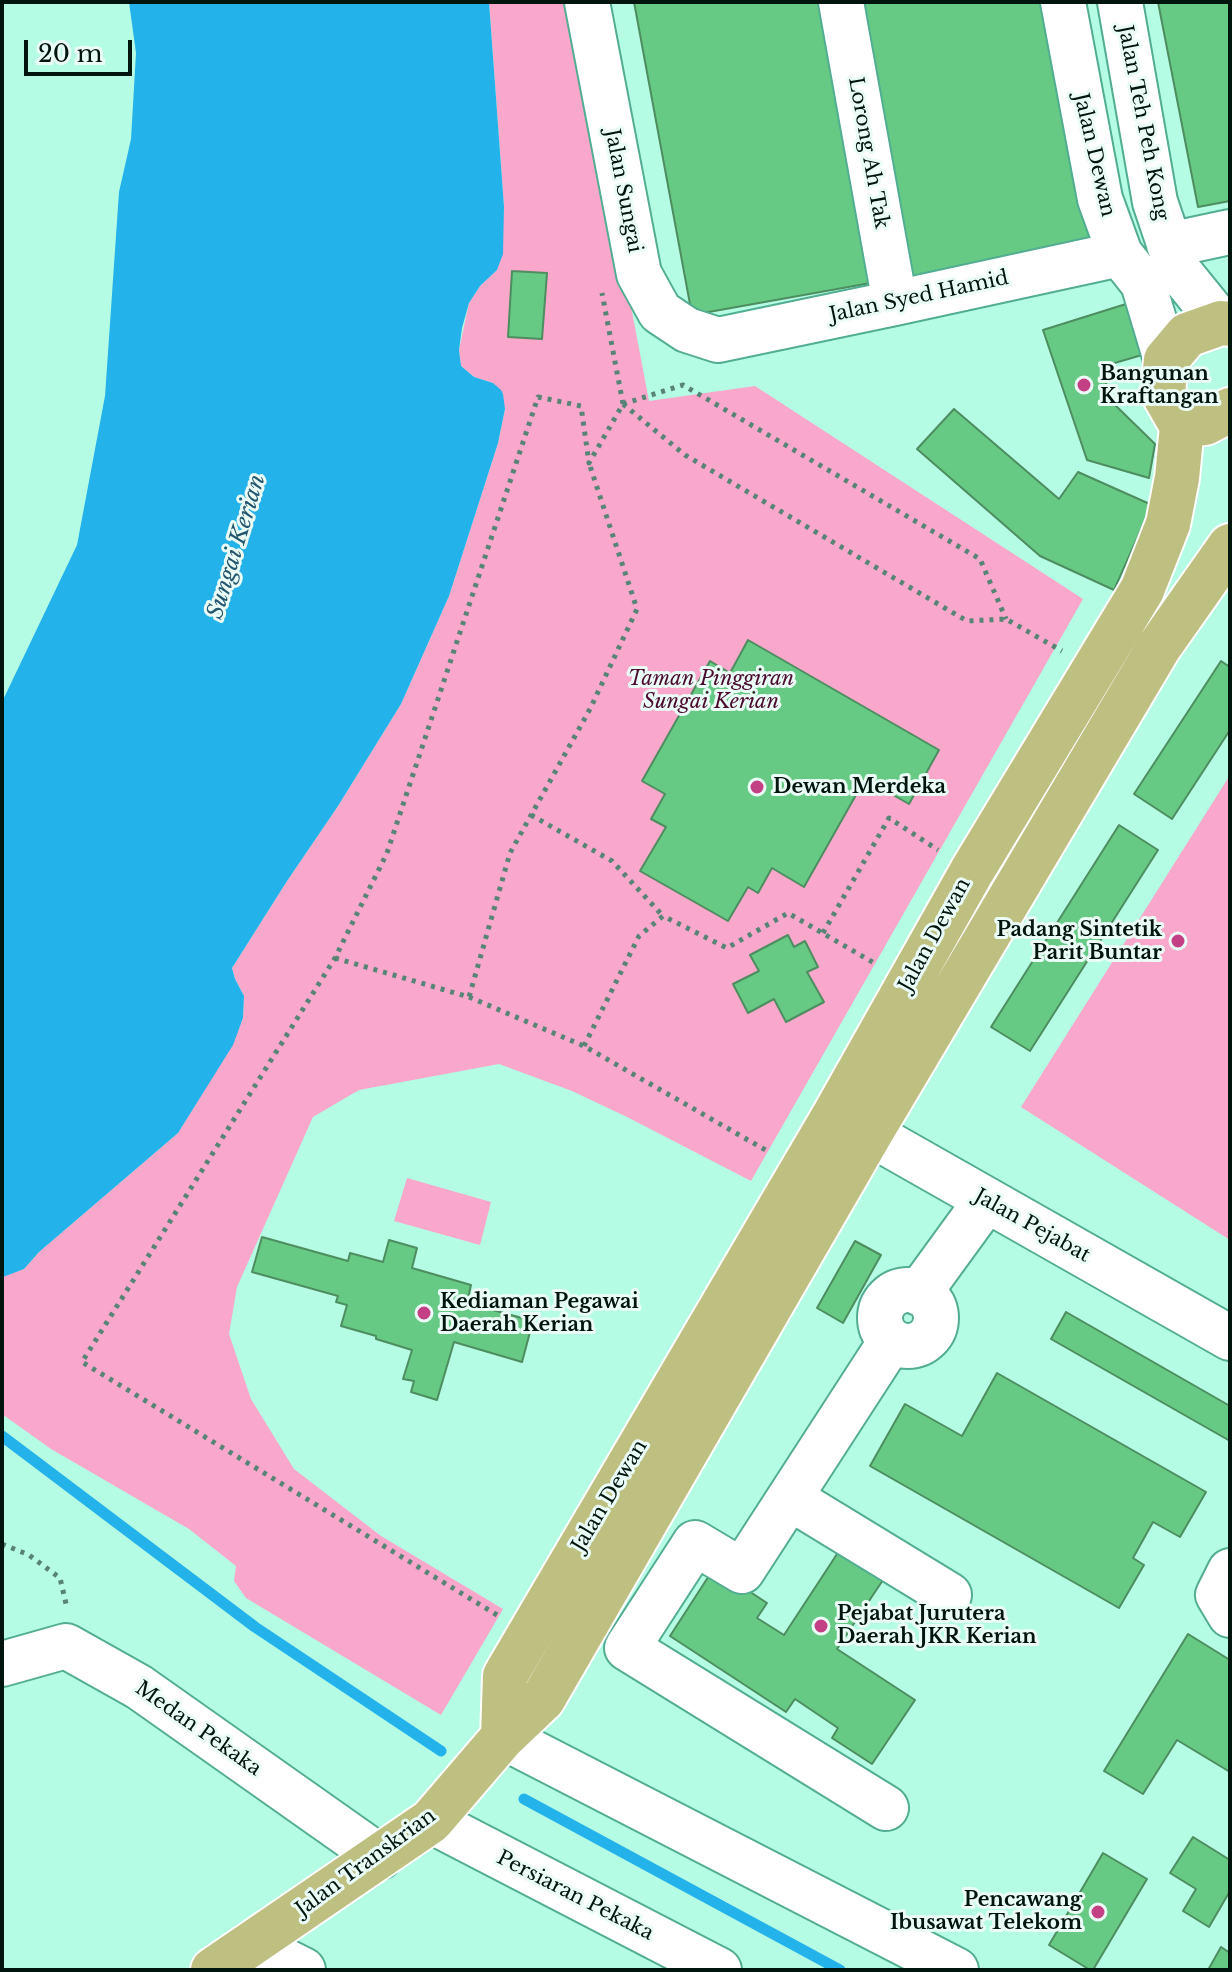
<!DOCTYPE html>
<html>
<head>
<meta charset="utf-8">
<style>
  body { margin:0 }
  #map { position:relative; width:1232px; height:1972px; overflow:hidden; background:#b5fce4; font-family:"Libre Baskerville",serif }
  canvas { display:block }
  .frame { position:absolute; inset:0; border:4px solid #00150e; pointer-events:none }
  .scale { position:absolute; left:24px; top:40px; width:108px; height:36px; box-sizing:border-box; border:4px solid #00150e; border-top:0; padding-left:10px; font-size:24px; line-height:28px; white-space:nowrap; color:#00150e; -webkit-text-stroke:6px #ebfcf6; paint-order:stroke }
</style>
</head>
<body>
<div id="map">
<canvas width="1232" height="1972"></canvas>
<div class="frame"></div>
<div class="scale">20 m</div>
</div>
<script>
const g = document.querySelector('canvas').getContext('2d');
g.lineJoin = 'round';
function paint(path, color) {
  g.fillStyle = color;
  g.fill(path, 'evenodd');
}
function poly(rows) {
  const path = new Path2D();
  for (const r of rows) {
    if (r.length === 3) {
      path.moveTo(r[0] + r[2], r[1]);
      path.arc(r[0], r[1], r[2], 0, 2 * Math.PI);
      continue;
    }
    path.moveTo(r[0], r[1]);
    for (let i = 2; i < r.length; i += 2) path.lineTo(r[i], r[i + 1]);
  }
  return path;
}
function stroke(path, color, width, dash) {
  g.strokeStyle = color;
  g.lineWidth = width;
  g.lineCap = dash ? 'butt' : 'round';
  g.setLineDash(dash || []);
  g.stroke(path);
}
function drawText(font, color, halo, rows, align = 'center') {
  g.font = font + ' "Libre Baskerville",serif';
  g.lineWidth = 6;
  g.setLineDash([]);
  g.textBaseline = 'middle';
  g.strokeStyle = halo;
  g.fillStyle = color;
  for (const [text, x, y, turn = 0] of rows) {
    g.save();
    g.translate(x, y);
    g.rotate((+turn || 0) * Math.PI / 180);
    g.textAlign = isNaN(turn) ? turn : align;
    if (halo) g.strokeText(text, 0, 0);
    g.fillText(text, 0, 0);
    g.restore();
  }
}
paint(poly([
  [489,2,573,2,649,401,755,386,1083,599,751,1181,627,1117,572,1091,499,1064,359,1090,313,1117,237,1287,229,1334,251,1399,294,1469,381,1536,503,1609,441,1715,246,1598,234,1581,236,1566,189,1529,51,1449,2,1414,2,1277,24,1269,39,1252,178,1133,232,1045,243,1018,244,996,235,979,232,968,287,881,338,806,401,704,449,596,498,443,505,409,493,383,474,377,461,366,459,350,469,303,480,286,497,270,504,207],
  [1230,775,1230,1240,1021,1107],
  [407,1178,491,1202,480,1245,394,1221]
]), '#f9a8cb');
paint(poly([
  [129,2,489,2,504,207,503,254,497,270,480,286,469,303,462,328,459,350,461,366,474,377,493,383,501,390,503,394,505,409,498,443,449,596,401,704,338,806,287,881,232,968,235,979,244,996,243,1018,233,1045,178,1133,39,1252,24,1269,3,1277,2,702,77,545,105,396,119,192,131,139,136,53]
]), '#23b2ea');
stroke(poly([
  [2,1436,255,1627,441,1751],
  [524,1799,840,1970]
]), '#23b2ea', 11);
const building = poly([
  [634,2,830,2,882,281,692,315,634,2],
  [853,2,1049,2,1093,244,904,278,853,2],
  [1158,2,1230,2,1230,201,1198,207,1158,2],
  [512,271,547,273,542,339,508,337,512,271],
  [1126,304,1142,355,1101,367,1112,402,1155,444,1149,478,1087,460,1043,330,1126,304],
  [954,409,1059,499,1078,472,1152,505,1114,590,1040,556,917,449,954,409],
  [748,640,939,750,909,804,865,779,804,887,772,868,758,893,748,887,728,921,640,871,666,827,651,819,665,794,642,781,710,661,730,673,748,640],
  [1221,661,1230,667,1230,730,1172,819,1134,794,1221,661],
  [1119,825,1158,850,1030,1051,991,1027,1119,825],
  [788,935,794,947,805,941,818,967,807,972,824,1002,786,1022,774,999,748,1013,733,984,759,971,750,955,788,935],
  [262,1237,348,1261,350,1253,383,1262,389,1240,417,1248,412,1268,471,1285,467,1303,533,1321,522,1362,454,1342,437,1400,411,1392,414,1381,403,1379,412,1350,376,1339,376,1336,341,1326,347,1305,336,1302,338,1296,252,1272,262,1237],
  [855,1241,881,1255,843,1323,817,1308,855,1241],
  [1066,1312,1230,1406,1230,1441,1051,1339,1066,1312],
  [997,1373,1206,1492,1180,1537,1153,1522,1133,1558,1144,1565,1119,1608,870,1466,905,1404,962,1436,997,1373],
  [839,1551,883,1580,837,1649,915,1700,872,1764,832,1738,838,1728,795,1699,786,1712,670,1636,714,1568,767,1603,757,1618,784,1635,839,1551],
  [1188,1634,1230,1660,1230,1772,1177,1740,1143,1794,1104,1771,1188,1634],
  [1193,1837,1230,1860,1230,1891,1209,1927,1183,1911,1196,1889,1170,1873,1193,1837],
  [1103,1853,1147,1879,1093,1970,1090,1970,1049,1945,1103,1853],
  [1221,1947,1230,1953,1230,1970,1208,1970,1221,1947]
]);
paint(building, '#66ca84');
stroke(building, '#4d8d5f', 2);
const minor = poly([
  [587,2,639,274,660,312,687,330,718,340,895,303,1120,254],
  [841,2,895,303],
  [1063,2,1100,199,1120,254,1143,283,1166,360],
  [1120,2,1155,202,1178,270,1221,323],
  [1169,245,1230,232],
  [839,1116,1230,1338],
  [908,1318,28],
  [919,1293,986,1201],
  [790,1498,949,1595],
  [1230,1571,1218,1595,1230,1615],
  [2,1664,66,1646,139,1687,380,1857],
  [503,1737,956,1970],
  [886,1808,627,1648,695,1543,742,1571,891,1341],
  [431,1821,719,1970],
  [251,1944,303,1970]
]);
const major = poly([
  [1182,426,1205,423,1230,410],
  [503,1737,505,1676,835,1114,972,871,1142,590,1168,524,1177,478,1182,426,1163,393,1166,360,1187,335,1221,323,1230,324],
  [213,1970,431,1821,503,1737,543,1699,870,1134,1159,647,1230,546]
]);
stroke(minor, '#52ad92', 48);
stroke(major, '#fff', 48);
stroke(poly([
  [623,404,685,455,967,621,1006,619,1062,651],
  [623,404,683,385,980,559,1006,619],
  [531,815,612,861,663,916],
  [823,933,889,818,938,850],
  [335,958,469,997,510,853,590,709,637,609,589,463],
  [469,997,584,1046,769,1152],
  [584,1046,639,936,663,916,727,948,788,913,874,963],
  [2,1544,29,1555,60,1578,67,1608],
  [497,1615,82,1362,335,958,387,853,538,397,581,406,589,463,623,404,602,293]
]), '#578475', 5, [4, 6]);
stroke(minor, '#fff', 44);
stroke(major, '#bec082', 44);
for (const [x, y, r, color] of [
  [1084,385,8,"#c44085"],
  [757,787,8,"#c44085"],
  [1178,941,8,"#c44085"],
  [424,1313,8,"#c44085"],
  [821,1626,8,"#c44085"],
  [1098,1912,8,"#c44085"]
]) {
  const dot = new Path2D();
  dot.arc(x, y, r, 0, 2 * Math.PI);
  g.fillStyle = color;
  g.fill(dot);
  stroke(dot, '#ebfcf6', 3);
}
drawText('20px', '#00150e', '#ebfcf6', [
  ["Jalan Teh Peh Kong",1143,123,79],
  ["Lorong Ah Tak",868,153,80],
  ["Jalan Dewan",1094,155,77],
  ["Jalan Sungai",623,191,79],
  ["Jalan Syed Hamid",919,297,-12],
  ["Jalan Dewan",935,935,-61],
  ["Jalan Pejabat",1032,1226,29],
  ["Jalan Dewan",610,1496,-59],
  ["Medan Pekaka",198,1729,35],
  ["Jalan Transkrian",366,1863,-36],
  ["Persiaran Pekaka",575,1896,27]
]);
drawText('bold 20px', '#00150e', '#ebfcf6', [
  ["Bangunan",1100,374],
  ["Kraftangan",1100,397],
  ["Dewan Merdeka",773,787],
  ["Padang Sintetik",1162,930,"right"],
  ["Parit Buntar",1162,953,"right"],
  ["Kediaman Pegawai",440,1302],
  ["Daerah Kerian",440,1325],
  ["Pejabat Jurutera",837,1614],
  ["Daerah JKR Kerian",837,1637],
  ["Pencawang",1082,1900,"right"],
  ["Ibusawat Telekom",1082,1923,"right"]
], 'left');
drawText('italic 20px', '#4b0b2f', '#ebfcf6', [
  ["Taman Pinggiran",711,679],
  ["Sungai Kerian",711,702]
]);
drawText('italic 22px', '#24576f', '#ebfcf6', [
  ["Sungai Kerian",237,547,-73]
]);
</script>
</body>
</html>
